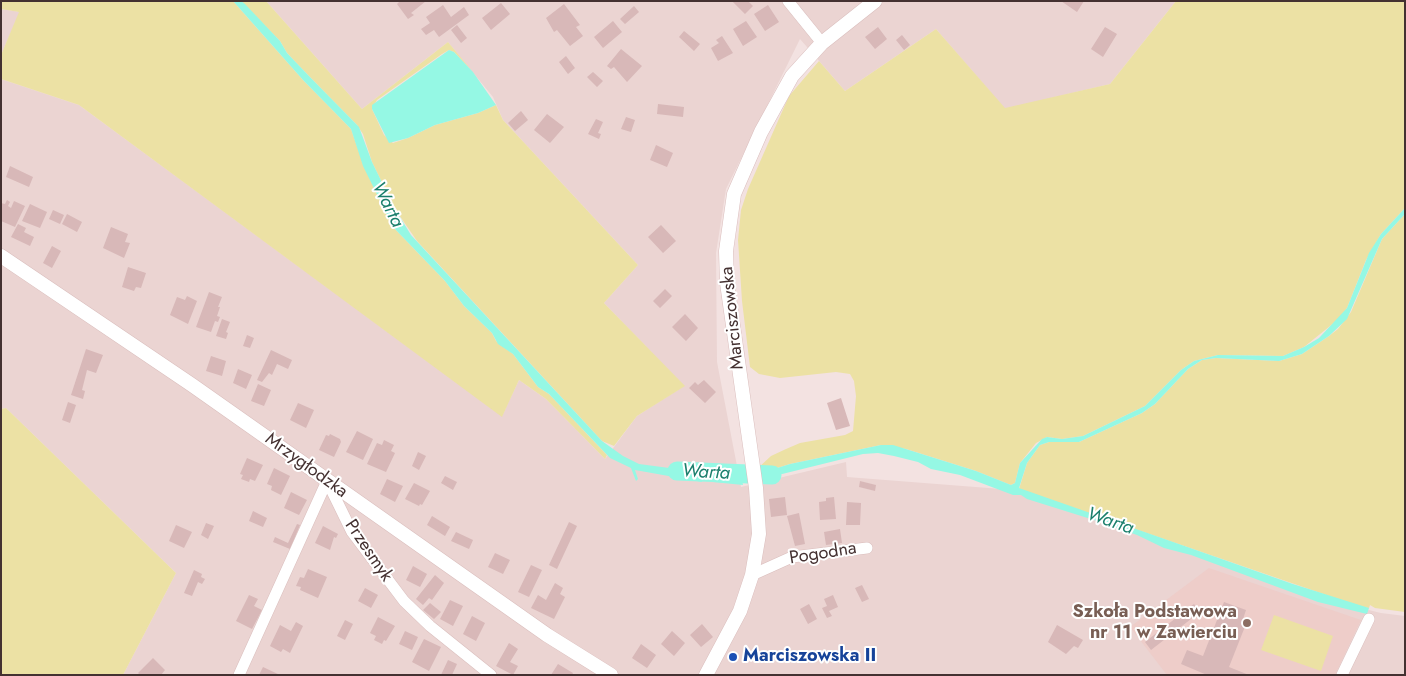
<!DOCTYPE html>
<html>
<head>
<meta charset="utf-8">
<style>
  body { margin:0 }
  #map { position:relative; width:1406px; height:676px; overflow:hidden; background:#f3e2e1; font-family:Jost,sans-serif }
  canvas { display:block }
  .frame { position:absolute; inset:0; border:2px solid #443131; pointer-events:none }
</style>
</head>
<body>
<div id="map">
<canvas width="1406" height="676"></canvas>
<div class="frame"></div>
</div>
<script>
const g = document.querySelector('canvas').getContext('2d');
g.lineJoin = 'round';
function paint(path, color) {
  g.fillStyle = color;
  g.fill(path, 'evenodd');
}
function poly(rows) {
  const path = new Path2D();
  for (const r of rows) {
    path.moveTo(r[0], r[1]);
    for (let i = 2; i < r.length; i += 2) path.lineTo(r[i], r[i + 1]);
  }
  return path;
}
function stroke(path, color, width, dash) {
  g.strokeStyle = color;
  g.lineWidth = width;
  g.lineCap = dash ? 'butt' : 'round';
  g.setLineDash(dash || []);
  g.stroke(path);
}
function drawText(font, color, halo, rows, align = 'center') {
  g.font = font + ' Jost,sans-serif';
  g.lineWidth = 4;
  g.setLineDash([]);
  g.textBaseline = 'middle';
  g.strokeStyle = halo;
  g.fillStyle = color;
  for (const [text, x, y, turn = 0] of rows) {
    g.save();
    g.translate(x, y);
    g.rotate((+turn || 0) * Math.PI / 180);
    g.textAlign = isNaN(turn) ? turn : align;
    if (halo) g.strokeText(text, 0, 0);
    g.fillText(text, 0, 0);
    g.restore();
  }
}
paint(poly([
  [266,1,1176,1,1110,84,1005,109,936,29,845,91,800,39,726,189,716,253,717,362,741,487,846,462,847,477,1014,490,1348,605,1381,613,1405,616,1405,675,123,675,176,573,6,408,1,409,1,79,79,105,502,416,519,380,546,399,605,459,637,416,684,386,604,303,638,265,503,120,493,97,448,42,362,109],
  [1,9,20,12,1,55]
]), '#ebd4d2');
paint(poly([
  [1209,568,1361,620,1335,675,1167,675,1130,627]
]), '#eecdc9');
paint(poly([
  [1,1,233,1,303,80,351,129,364,166,393,227,445,281,464,306,492,333,496,341,513,354,538,387,549,394,607,455,605,459,546,399,519,380,502,417,79,105,1,79,1,55,19,12,1,9],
  [241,1,266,1,362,109,448,42,473,72,454,52,449,50,442,54,377,100,372,109,384,135,393,143,408,138,435,125,478,113,496,105,503,120,638,265,604,303,685,386,637,416,614,446,602,441,417,241,395,209,372,162,363,134,357,125,307,74,287,53,280,41],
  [1176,1,1405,1,1405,208,1381,234,1366,260,1347,308,1340,318,1304,347,1283,356,1218,355,1194,361,1181,370,1145,406,1083,436,1062,439,1047,437,1036,443,1020,463,1015,483,1011,485,976,471,906,449,881,445,790,464,761,473,758,468,771,456,786,449,800,443,845,435,853,431,856,396,854,381,850,374,836,372,780,378,759,374,750,367,742,301,738,240,741,210,748,189,789,96,819,61,845,91,936,29,1005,108,1110,84],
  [1405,214,1405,612,1375,608,1370,605,1369,608,1361,607,1019,489,1027,463,1040,445,1049,442,1079,442,1142,413,1155,404,1188,369,1202,360,1216,358,1279,361,1302,354,1329,336,1338,329,1351,312,1382,239],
  [6,408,176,573,123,675,1,675,1,409],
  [1274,615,1333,636,1321,671,1261,650]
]), '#ece1a4');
paint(poly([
  [233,1,241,1,245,4,280,41,287,53,307,74,359,127,372,162,395,209,411,235,602,441,623,456,639,464,692,471,704,467,702,482,635,470,638,479,636,481,631,468,610,458,549,394,538,387,513,354,498,344,492,333,464,306,445,281,393,227,363,166,351,129,303,80],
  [449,50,454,52,473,72,496,105,478,113,435,125,408,138,389,143,372,109,372,105],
  [1405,208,1405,214,1382,239,1347,319,1329,336,1302,354,1279,361,1216,358,1202,360,1188,369,1155,404,1142,413,1079,442,1049,442,1040,445,1027,463,1019,488,1293,584,1369,608,1367,614,1318,602,1191,555,1164,548,1137,535,1094,520,1027,499,1021,495,1013,495,960,475,931,469,918,462,894,456,878,453,863,454,762,479,761,473,790,464,881,445,893,445,976,471,1011,485,1015,483,1020,463,1042,439,1047,437,1062,439,1083,436,1145,406,1181,370,1194,361,1218,355,1283,356,1304,347,1319,338,1347,308,1369,253,1381,234],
  [715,469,740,469,743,485,713,482]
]), '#95f8e4');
stroke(poly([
  [677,471,772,475]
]), '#95f8e4', 19);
paint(poly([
  [400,1,426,1,411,13,414,15,408,19,397,4],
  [732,1,748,1,753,6,745,14],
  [1061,1,1084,1,1077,12],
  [501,3,510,14,491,30,482,18],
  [564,4,580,25,576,27,583,36,570,46,557,30,554,32,546,18],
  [443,5,451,17,464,7,469,15,439,37,434,30,426,35,421,29,430,23,426,17],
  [768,5,779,22,765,31,754,14],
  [634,6,639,12,625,24,620,19],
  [613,21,622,32,603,48,594,37],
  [746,21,757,37,743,46,733,29],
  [457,25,467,38,461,43,451,30],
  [878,27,887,39,875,49,865,37],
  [1105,27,1117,34,1103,57,1091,49],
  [684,31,700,44,694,51,679,37],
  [902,35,910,45,904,50,896,40],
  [722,36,733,53,718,61,711,48,719,43,716,40],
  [621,49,642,66,627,82,614,67,611,69,607,66],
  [566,56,575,68,568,74,559,62],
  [593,72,603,81,597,87,587,77],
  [658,104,684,107,683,117,657,114],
  [521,111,528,120,515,131,508,123],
  [547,114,564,127,550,143,534,130],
  [626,117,635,120,631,132,621,129],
  [596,119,603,122,598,133,601,134,599,139,588,134],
  [656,145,673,153,667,167,650,160],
  [10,166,33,177,29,187,6,177],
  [7,200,10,202,8,206,11,208,14,201,25,206,15,227,1,221,1,203,5,204],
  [30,204,47,212,40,228,22,221],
  [53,210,64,215,60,224,49,219],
  [67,214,82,222,77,232,62,224],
  [18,224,26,228,24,232,34,237,30,246,11,237],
  [661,225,676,241,663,253,648,237],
  [111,227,128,234,125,242,130,243,124,258,103,248],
  [52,246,61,251,52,268,43,263],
  [128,267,146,273,141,288,136,287,134,291,122,287],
  [665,289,672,296,660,308,653,301],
  [209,292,222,297,218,307,220,307,217,316,220,317,218,322,215,321,211,332,196,327],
  [187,296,197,301,188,324,170,315,177,297,185,300],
  [685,314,698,328,686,341,672,327],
  [222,319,230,322,226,332,228,333,226,339,216,336],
  [247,335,254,338,250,348,243,346],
  [86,349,103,355,96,373,87,370,82,390,85,391,83,399,71,395],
  [271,350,292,360,288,369,277,364,272,375,269,373,262,382,257,380],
  [211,356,226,361,222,376,206,371],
  [238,369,252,375,246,389,233,383],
  [704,380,716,392,705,403,689,388,695,382,698,385],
  [258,384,271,390,264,406,251,401],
  [841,398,850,426,836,430,827,403],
  [68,402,76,405,70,423,62,420],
  [298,403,314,410,306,428,290,420],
  [357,431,373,439,363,460,346,452],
  [330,434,340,439,341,442,334,457,319,450,326,435,329,436],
  [384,440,394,445,391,451,395,453,386,472,367,464,377,443,382,445],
  [418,452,426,456,419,470,412,466],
  [247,458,263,465,255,481,250,479,249,482,241,479,243,475,240,474],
  [274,468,290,476,281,495,271,490,272,486,267,484],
  [445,476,457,482,453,490,441,483],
  [387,479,403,486,395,502,380,494],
  [860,481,876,485,875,491,859,487],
  [414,483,430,491,422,505,420,504,419,506,405,499],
  [291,492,307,500,299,515,284,508],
  [785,497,787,515,771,517,769,499],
  [834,497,836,519,820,520,819,502,826,501,826,498],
  [847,502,861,503,860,525,846,525],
  [253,511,267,518,263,527,249,521],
  [799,513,805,544,795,546,787,516],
  [432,516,450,527,445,536,427,525],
  [569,522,577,526,557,569,549,565],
  [206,523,214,526,208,539,201,535],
  [297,524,300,525,290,549,273,542,275,537,288,543],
  [176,525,192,532,184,548,169,541],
  [323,526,338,534,336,538,334,537,330,550,315,543],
  [840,529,842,543,826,545,824,532],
  [456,532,473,540,469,549,451,541],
  [495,553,510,560,503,574,488,567],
  [531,565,542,570,529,597,518,592],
  [413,566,427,574,420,587,406,580],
  [308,569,327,577,318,598,300,590,301,587,296,586,300,577,304,578],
  [194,570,202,574,201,577,205,579,202,584,198,582,192,596,184,593],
  [435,575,444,583,432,600,429,598,423,605,416,599],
  [555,583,563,588,560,594,565,597,554,619,531,608,538,595,546,600],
  [862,585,869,599,862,602,855,588],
  [365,588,378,595,371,608,358,601],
  [249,595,258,599,254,606,262,610,252,629,236,621],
  [833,595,838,607,829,611,832,616,827,618,822,608,827,606,824,599],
  [450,600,463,606,453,626,440,619],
  [1224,602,1246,610,1242,622,1246,624,1229,667,1249,675,1207,675,1181,664,1187,650,1203,656],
  [430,603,441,612,434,619,423,610],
  [809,604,817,619,808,624,800,609],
  [1194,604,1200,612,1151,650,1145,642],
  [472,616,485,623,476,641,463,634],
  [378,617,395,626,386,641,384,640,382,644,374,640,376,636,370,633],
  [345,620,353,624,345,640,337,636],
  [296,622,303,626,290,653,283,649,281,652,270,646,280,625,291,631],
  [702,624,713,637,701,647,690,635],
  [1057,625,1083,640,1078,648,1074,646,1066,654,1048,642],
  [405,631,418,637,412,650,399,644],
  [672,631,685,643,674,656,661,644],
  [424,639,441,647,429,671,412,662],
  [509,643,518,649,510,662,518,666,513,675,496,666],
  [641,644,656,655,647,668,632,658],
  [153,658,165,670,161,675,140,675,138,673],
  [448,660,457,664,452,675,441,675],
  [558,664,573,673,572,675,551,675],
  [263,667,280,675,259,675]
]), '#d8b8b8');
const minor = poly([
  [788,1,822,43],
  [752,575,792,557,867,548],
  [239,675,327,481,352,532,404,601,430,626,491,675],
  [1342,675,1369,619]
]);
const tertiary = poly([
  [1,256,192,385,547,635,611,675],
  [706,675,740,611,752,575,759,534,756,488,727,283,726,251,734,194,761,132,792,76,822,43,875,1]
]);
stroke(minor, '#dabebd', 12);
stroke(tertiary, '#dabebd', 15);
stroke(minor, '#fff', 11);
stroke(tertiary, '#fff', 14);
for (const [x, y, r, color] of [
  [1247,623,5,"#8d6e63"],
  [733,657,5,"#1a4fb4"]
]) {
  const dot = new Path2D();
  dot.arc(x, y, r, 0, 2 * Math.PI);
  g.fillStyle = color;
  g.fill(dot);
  stroke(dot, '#fff', 2);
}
drawText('18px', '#443131', '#fff', [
  ["Marciszowska",733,318,-96],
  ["Mrzygłodzka",306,466,36],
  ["Przesmyk",368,551,56],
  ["Pogodna",823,554,-9]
]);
drawText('bold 18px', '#785e54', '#fff', [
  ["Szkoła Podstawowa",1237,613],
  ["nr 11 w Zawierciu",1237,634]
], 'right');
drawText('bold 18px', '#164399', '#fff', [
  ["Marciszowska II",743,657]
], 'left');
drawText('italic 19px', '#1b7f6c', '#fff', [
  ["Warta",387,205,63],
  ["Warta",706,473,3],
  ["Warta",1110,522,19]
]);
</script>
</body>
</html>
